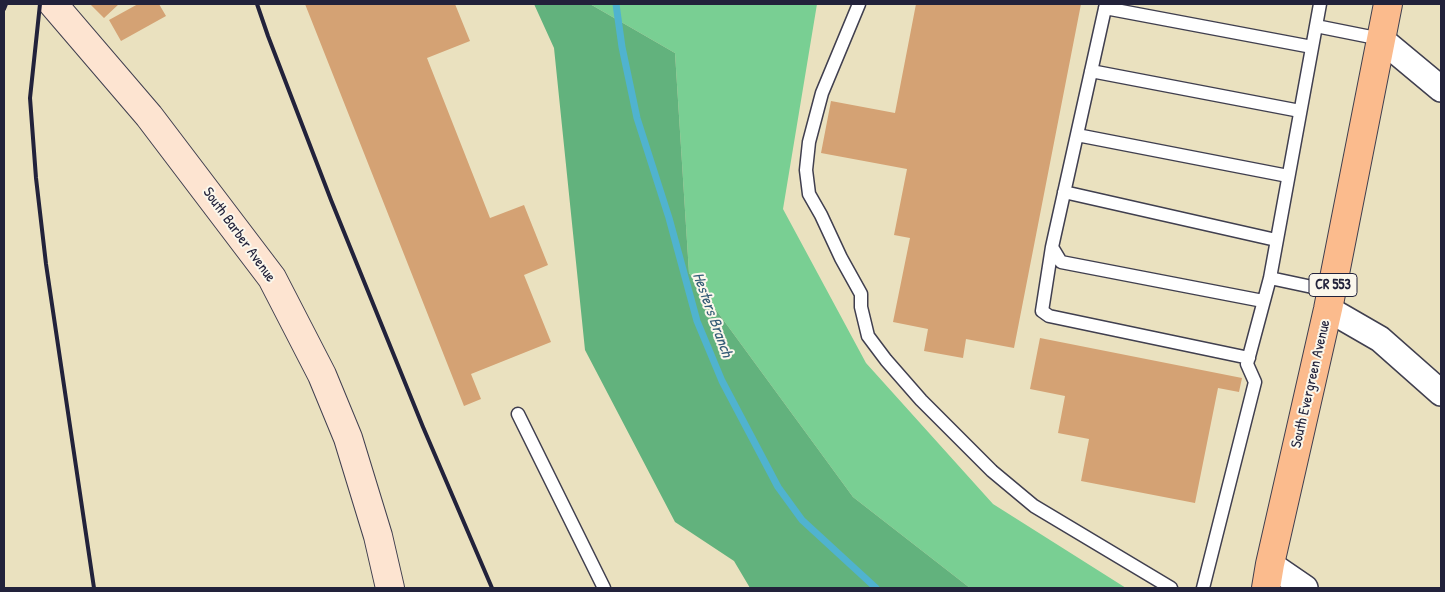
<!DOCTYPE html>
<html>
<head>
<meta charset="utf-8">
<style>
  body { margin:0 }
  #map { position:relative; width:1445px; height:592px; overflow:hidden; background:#eae1bf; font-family:"Patrick Hand",sans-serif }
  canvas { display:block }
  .frame { position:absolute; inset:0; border:5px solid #22223b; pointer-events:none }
</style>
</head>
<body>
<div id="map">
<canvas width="1445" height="592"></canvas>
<div class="frame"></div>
</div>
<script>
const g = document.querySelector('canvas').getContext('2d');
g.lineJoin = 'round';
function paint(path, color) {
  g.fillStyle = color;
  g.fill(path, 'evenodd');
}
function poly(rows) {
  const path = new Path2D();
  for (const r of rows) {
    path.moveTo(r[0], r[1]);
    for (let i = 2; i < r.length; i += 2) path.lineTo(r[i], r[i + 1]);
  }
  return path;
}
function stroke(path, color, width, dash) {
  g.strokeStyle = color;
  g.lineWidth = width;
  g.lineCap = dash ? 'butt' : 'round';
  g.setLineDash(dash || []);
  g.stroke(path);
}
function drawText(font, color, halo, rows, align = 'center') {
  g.font = font + ' "Patrick Hand",sans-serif';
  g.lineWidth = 4;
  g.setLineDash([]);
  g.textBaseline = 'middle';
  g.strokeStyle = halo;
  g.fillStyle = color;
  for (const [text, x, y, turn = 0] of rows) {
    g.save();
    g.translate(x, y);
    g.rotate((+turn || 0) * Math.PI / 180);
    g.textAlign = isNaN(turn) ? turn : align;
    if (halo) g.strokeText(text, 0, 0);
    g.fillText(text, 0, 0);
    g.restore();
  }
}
paint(poly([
  [590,4,817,4,783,209,866,363,993,504,1126,588,970,588,853,497,689,273,675,53]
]), '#79cf93');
paint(poly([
  [534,4,590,4,675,53,689,273,853,497,970,588,750,588,734,561,675,522,585,350,554,48]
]), '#62b27d');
stroke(poly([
  [616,4,622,47,637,118,669,218,697,321,722,381,778,487,802,520,876,588]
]), '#50b3cf', 7);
paint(poly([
  [90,4,119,4,104,18],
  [138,4,159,4,166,16,121,41,109,20],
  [305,4,455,4,470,41,427,58,490,218,524,205,548,265,524,275,551,342,471,374,481,399,464,406],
  [916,4,1081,4,1014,348,966,339,963,358,924,351,928,329,893,322,910,238,894,235,907,169,821,153,831,101,895,113],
  [1040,338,1242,378,1239,392,1218,388,1195,503,1081,481,1089,439,1058,433,1065,396,1030,389]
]), '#d4a274');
const lane = poly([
  [859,4,822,93,809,142,806,170,809,194,821,215,841,258,861,294,861,307,868,336,886,360,921,400,992,471,1034,506,1171,588],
  [1106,4,1052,247,1061,262,1263,301],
  [1105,8,1312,47],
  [1316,26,1381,39],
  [1091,71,1300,111],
  [1077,135,1288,176],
  [1064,192,1276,240],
  [1052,247,1042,311,1049,316,1249,358],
  [1270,278,1331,291],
  [518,414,604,588],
  [1203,588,1255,382,1247,364,1270,278,1320,4]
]);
const street = poly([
  [1381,39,1441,89],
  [1328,309,1380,339,1441,393],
  [1270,564,1305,588]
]);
const secondary = poly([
  [53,4,149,116,272,278,322,375,348,438,378,536,390,588]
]);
const primary = poly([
  [1266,588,1270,564,1328,309,1388,4]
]);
stroke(lane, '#403f4f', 15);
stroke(street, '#403f4f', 28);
stroke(secondary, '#403f4f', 30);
stroke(primary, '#403f4f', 30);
stroke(lane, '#fff', 12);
stroke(street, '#fff', 25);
stroke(secondary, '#fde4d1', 28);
stroke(primary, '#fbbb8d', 28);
stroke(poly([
  [40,4,30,98,36,178,46,264,94,588],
  [257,4,268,36,331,200,423,427,492,588],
  [4,9,6,4]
]), '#22223b', 4);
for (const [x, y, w] of [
  [1333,285,48]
]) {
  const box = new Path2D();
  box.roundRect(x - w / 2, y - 11.5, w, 23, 4);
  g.fillStyle = '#fbf7ec';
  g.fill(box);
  stroke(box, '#22223b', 1);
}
drawText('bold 14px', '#22223b', null, [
  ["CR 553",1333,285]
]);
drawText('15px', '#22223b', '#fbf7ec', [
  ["South Barber Avenue",239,235,54],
  ["South Evergreen Avenue",1311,384,-77]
]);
drawText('italic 16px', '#345c76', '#fbf7ec', [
  ["Hesters Branch",712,315,70]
]);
</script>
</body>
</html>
